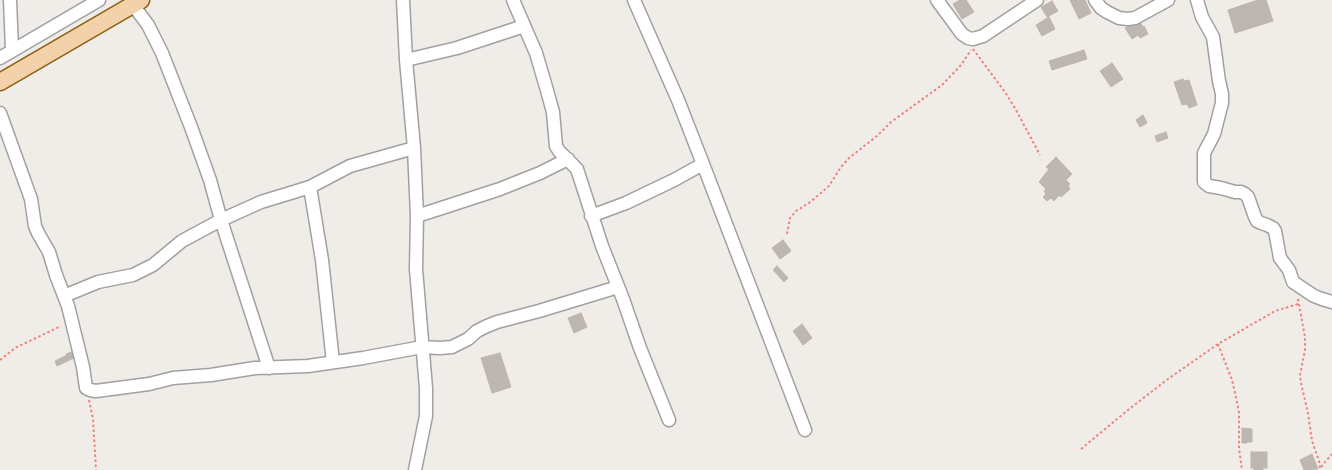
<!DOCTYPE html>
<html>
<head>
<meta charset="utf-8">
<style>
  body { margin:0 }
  canvas { display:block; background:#f0ede8 }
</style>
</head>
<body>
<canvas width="1332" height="470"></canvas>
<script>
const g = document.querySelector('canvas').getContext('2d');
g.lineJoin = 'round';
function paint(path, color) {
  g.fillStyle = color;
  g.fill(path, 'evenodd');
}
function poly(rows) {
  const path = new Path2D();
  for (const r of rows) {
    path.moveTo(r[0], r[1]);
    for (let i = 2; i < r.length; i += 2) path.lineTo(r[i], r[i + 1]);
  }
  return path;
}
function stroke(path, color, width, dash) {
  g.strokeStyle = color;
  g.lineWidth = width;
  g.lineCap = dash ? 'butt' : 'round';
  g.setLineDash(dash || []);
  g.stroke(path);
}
const building = poly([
  [960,0,966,0,974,12,962,19,953,4,960,0],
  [1070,0,1085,0,1091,13,1079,19,1070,0],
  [1258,0,1266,0,1273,21,1235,33,1228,10,1258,0],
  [1052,1,1058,11,1047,17,1041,7,1052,1],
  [1049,17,1055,29,1042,36,1036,25,1049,17],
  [1139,20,1143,27,1144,26,1148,34,1140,38,1138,35,1132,39,1125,28,1139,20],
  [1084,50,1087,59,1052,70,1049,61,1084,50],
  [1112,63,1123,79,1111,87,1100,71,1112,63],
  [1183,79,1184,81,1189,80,1197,105,1189,108,1187,104,1182,105,1174,82,1183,79],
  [1143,115,1147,123,1140,127,1136,120,1143,115],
  [1166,132,1168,138,1157,142,1155,136,1166,132],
  [1056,157,1072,174,1066,180,1070,184,1068,186,1070,189,1061,197,1059,195,1054,201,1051,198,1047,201,1043,197,1046,194,1044,191,1046,189,1039,182,1049,169,1046,167,1056,157],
  [783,240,791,251,780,259,772,248,783,240],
  [777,266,788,278,784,282,773,270,777,266],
  [581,313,587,327,574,333,568,318,581,313],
  [802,324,812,338,803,345,793,331,802,324],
  [71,352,74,358,57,366,55,361,67,355,66,354,71,352],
  [500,353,511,387,492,393,481,358,500,353],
  [1242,428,1252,429,1252,442,1247,442,1247,443,1242,443,1242,428],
  [1251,452,1267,452,1267,468,1263,468,1263,470,1254,470,1254,468,1251,468,1251,452],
  [1312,454,1318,469,1304,470,1300,460,1312,454]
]);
paint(building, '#bdb6b1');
stroke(building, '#c0b4ab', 1);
const minor = poly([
  [10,0,12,50],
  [403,0,406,60,414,148,417,216,416,269,426,388,426,416,415,470],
  [513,0,536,53,546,87,553,112,556,146,559,151,577,169,602,246,623,299,640,348,669,420],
  [634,0,678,100,703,164,805,430],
  [937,0,962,34,968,38,973,39,983,36,1037,0],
  [1095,0,1101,8,1107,12,1119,18,1128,19,1135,18,1168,0],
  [1197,0,1202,17,1213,37,1219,81,1222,94,1222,103,1214,134,1204,153,1204,182,1209,186,1221,188,1235,192,1241,192,1245,194,1248,197,1255,217,1257,221,1261,223,1267,225,1273,228,1275,231,1280,258,1289,270,1293,282,1314,296,1322,299,1332,302],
  [133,5,148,25,162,53,191,127,210,180,221,220,269,368],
  [0,58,99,0],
  [406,60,457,48,524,26],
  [0,113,31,199,35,226,38,233,49,252,56,275,68,306,83,367,86,388,90,390,96,391,149,384,173,378,211,375,255,368,308,366,363,358,422,347,440,348,452,347,468,339,477,331,487,326,497,322,539,311,618,287],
  [310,187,322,260,333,362],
  [417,216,500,189,540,173,568,159],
  [591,216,626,203,674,180,703,164],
  [64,296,98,282,133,275,153,265,182,241,221,220,261,202,310,187,350,166,414,148]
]);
const major = poly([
  [0,82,141,0]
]);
stroke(minor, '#a1a1a1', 15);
stroke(major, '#8d6010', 19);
stroke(poly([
  [973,49,1005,92,1016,110,1040,155],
  [787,234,790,218,796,211,809,203,829,186,841,167,849,158,877,136,891,122,942,85,961,65,971,50],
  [1298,299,1305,337,1305,350,1300,375,1301,383,1308,413,1312,441,1319,461,1320,470],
  [1218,344,1232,380,1236,397,1239,413,1239,448,1242,470],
  [0,360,15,348,61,326],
  [89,400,93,419,96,470],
  [1081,449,1128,410,1168,379,1218,344,1275,311,1298,304],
  [1321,467,1332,454]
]), '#ec857c', 2, [2.5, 2.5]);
stroke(minor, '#fff', 12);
stroke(major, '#f3d1aa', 16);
</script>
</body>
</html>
